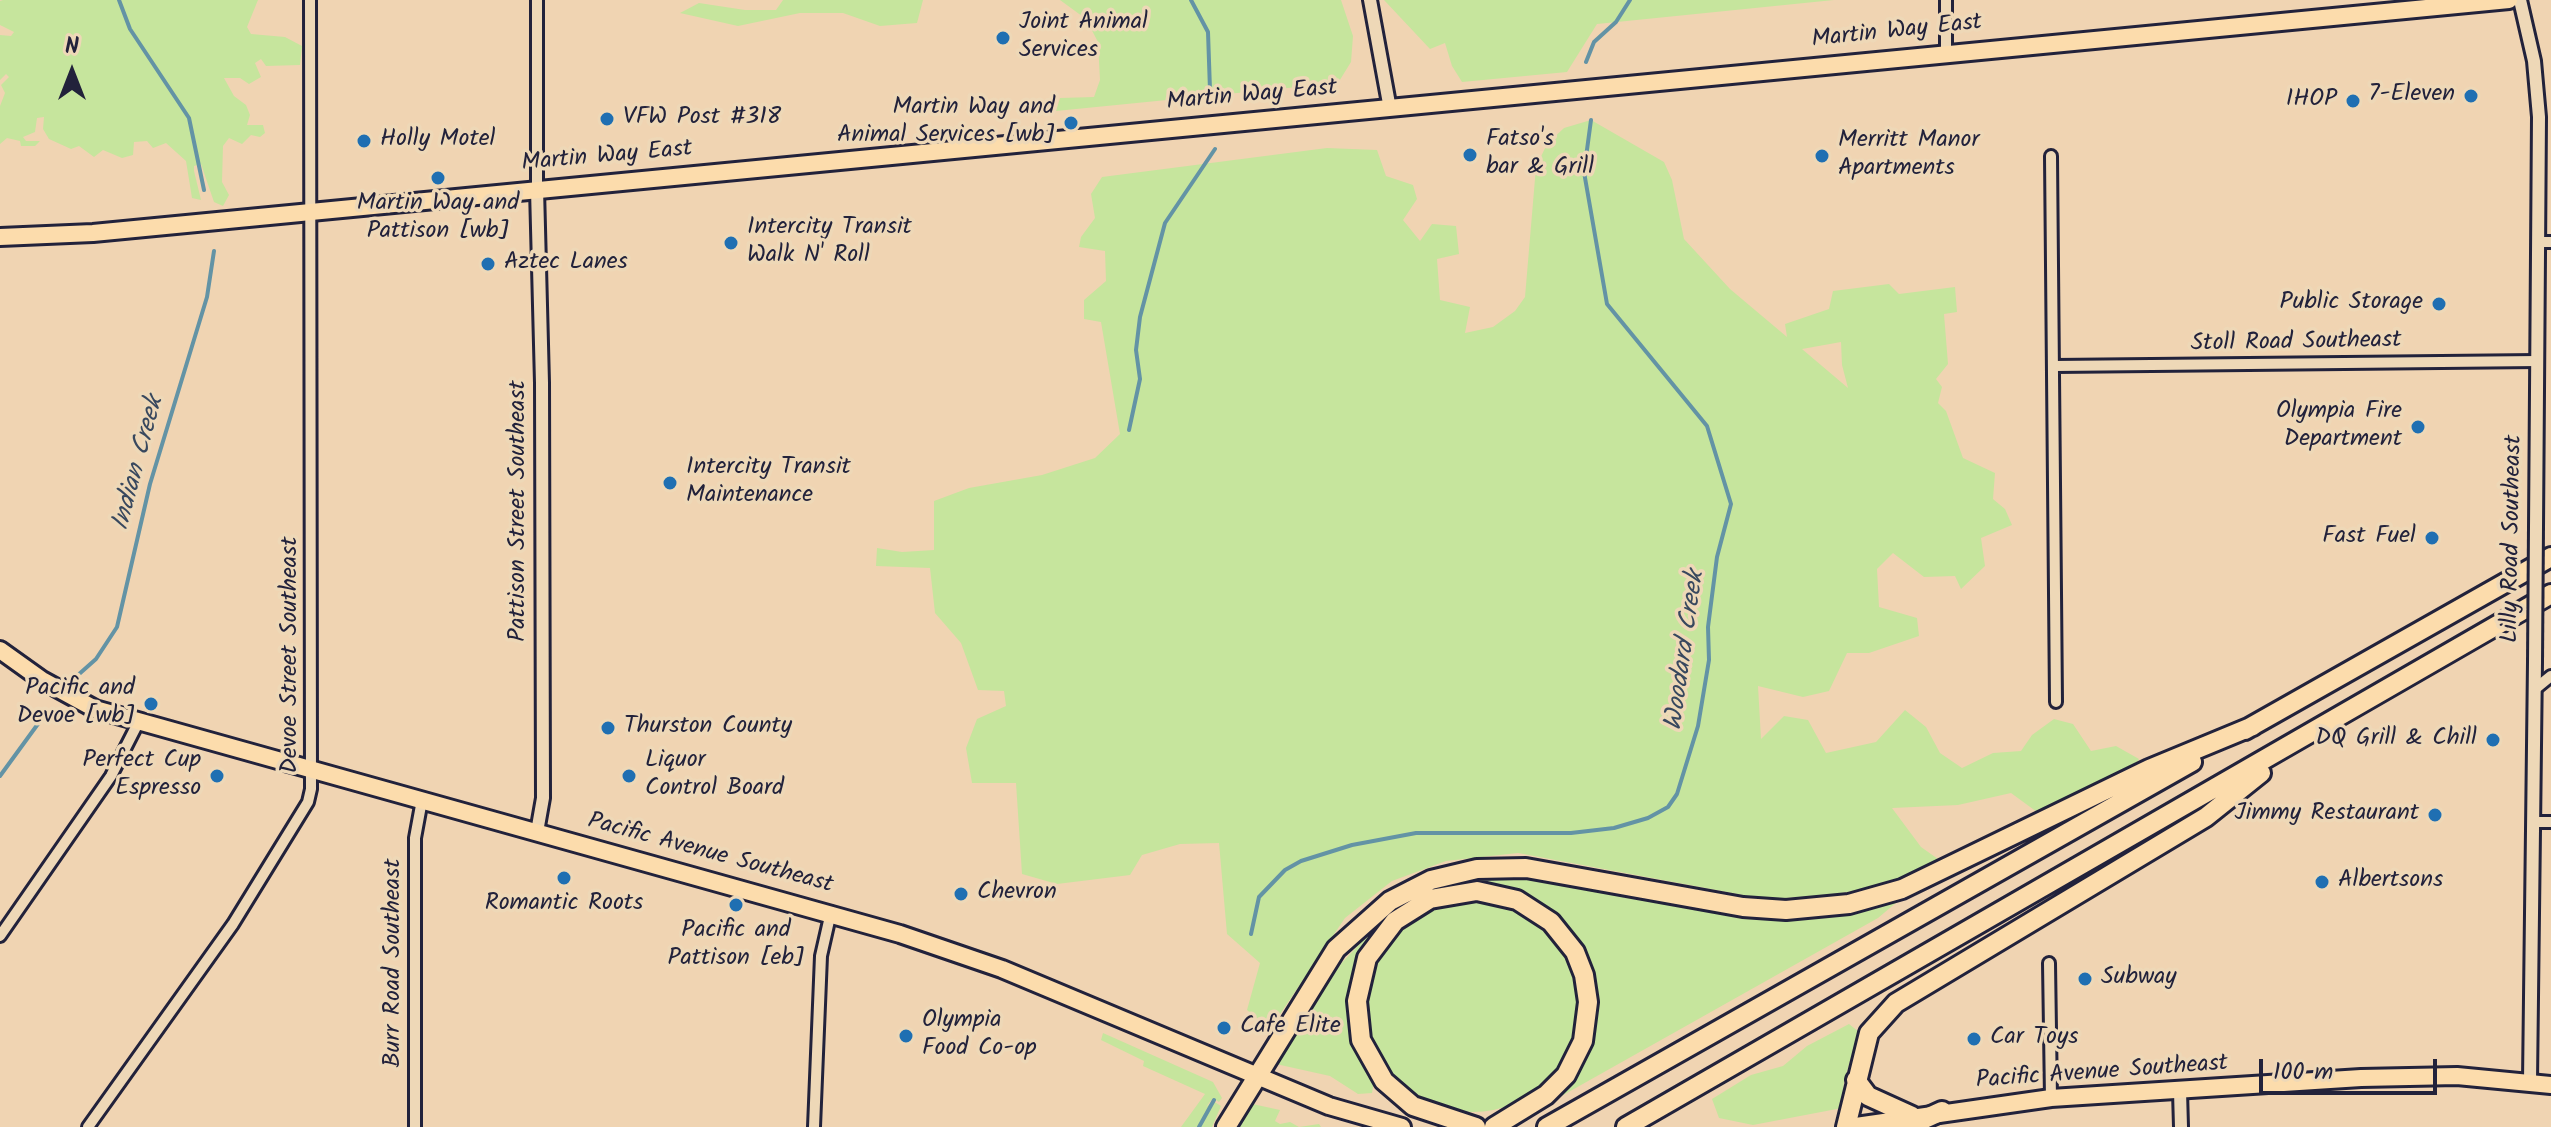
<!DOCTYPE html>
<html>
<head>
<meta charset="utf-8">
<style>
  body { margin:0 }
  #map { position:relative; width:2551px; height:1127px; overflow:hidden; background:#f0d4b2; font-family:Kalam,sans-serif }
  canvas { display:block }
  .north { position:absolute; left:32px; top:32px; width:80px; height:80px; -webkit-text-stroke:6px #eed8b7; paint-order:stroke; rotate:0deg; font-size:22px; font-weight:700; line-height:32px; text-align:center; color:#22223b }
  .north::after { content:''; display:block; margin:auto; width:28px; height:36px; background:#22223b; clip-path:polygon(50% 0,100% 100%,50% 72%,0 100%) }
  .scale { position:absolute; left:2259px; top:1059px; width:178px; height:36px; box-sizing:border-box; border:4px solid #22223b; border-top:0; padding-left:10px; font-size:24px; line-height:28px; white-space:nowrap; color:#22223b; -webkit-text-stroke:6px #eed8b7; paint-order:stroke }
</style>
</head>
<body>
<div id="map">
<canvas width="2551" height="1127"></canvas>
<div class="north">N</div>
<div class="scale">100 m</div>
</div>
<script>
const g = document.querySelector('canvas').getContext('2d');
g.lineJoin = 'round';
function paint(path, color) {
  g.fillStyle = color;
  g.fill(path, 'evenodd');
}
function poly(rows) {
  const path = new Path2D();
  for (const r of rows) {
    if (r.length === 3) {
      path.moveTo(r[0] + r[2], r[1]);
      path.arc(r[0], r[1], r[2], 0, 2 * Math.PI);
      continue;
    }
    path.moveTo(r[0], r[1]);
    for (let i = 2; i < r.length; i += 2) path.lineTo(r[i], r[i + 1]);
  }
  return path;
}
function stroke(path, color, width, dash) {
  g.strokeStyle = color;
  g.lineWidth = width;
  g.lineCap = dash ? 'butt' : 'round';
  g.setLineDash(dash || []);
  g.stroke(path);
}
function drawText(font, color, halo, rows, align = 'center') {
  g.font = font + ' Kalam,sans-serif';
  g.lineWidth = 7;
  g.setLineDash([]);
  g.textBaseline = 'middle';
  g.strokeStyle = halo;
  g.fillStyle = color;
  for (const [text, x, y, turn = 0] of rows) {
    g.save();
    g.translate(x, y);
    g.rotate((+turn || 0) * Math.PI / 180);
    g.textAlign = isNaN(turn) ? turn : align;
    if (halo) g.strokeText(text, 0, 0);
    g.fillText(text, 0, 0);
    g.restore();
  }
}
paint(poly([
  [3,0,258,0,247,27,251,34,285,37,302,46,300,65,266,66,261,59,255,63,261,77,249,84,240,78,224,78,234,96,246,105,250,115,247,125,263,125,265,133,260,137,251,135,242,144,229,138,223,146,222,182,229,195,223,206,214,202,201,164,194,166,194,171,201,200,192,198,186,161,166,143,153,148,147,141,134,142,133,155,122,158,103,150,94,157,79,146,71,149,49,139,43,129,44,117,37,118,35,132,23,137,26,141,40,141,35,146,21,146,20,141,7,138,0,144,0,106,5,93,1,85,9,77,6,74,0,80,0,35,11,36,14,32,0,25,0,1],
  [783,0,923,0,917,23,880,26,843,13,800,13,738,26,680,13,699,3,745,10,776,10],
  [1060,0,1341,0,1353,36,1351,62,1338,83,1056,111,1060,98,1094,97,1100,80,1098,42,1086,19],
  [1384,0,1834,0,1597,24,1567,72,1462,82,1452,66,1445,43,1430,49],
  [1591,120,1664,162,1672,180,1684,239,1730,289,1787,337,1785,324,1829,309,1833,291,1889,284,1899,294,1955,287,1957,312,1944,314,1948,364,1936,379,1942,387,1938,403,1946,411,1963,458,1995,473,1993,499,2005,509,2012,525,1981,538,1985,566,1961,589,1955,576,1924,577,1893,553,1877,569,1879,607,1917,618,1919,636,1869,653,1847,653,1829,691,1803,697,1758,686,1761,739,1784,716,1808,720,1826,753,1876,742,1905,710,1926,727,1940,753,1962,768,1993,753,2021,751,2032,735,2054,719,2073,724,2091,751,2116,746,2139,759,2132,770,2115,773,2037,812,2011,793,1958,805,1892,808,1921,847,1938,859,1903,882,1826,896,1764,899,1518,853,1446,861,1392,881,1345,918,1270,1029,1247,1010,1260,963,1227,934,1219,843,1180,844,1142,855,1130,875,1057,884,1022,874,1016,783,972,783,966,748,977,719,1006,706,1004,691,978,690,961,643,935,613,930,568,876,566,877,548,902,552,934,550,934,501,969,488,1042,475,1095,458,1120,434,1101,322,1084,319,1084,300,1106,281,1105,251,1079,247,1081,237,1095,218,1091,194,1102,177,1327,148,1377,150,1386,176,1413,185,1417,199,1403,220,1420,241,1432,224,1456,226,1459,254,1437,259,1440,300,1470,307,1465,333,1493,327,1515,311,1525,297,1536,167,1547,144,1564,128],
  [1841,342,1842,365,1848,388,1802,349],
  [1511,874,1720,910,1897,902,1878,918,1533,1112,1579,1066,1583,954,1475,882,1481,877],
  [1473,1007,105],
  [1385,917,1360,956,1348,996,1352,1040,1368,1077,1374,1081,1372,1093,1358,1094,1330,1076,1276,1064,1277,1056,1334,971],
  [1849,1024,1859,1032,1844,1081,1842,1108,1753,1125,1719,1118,1712,1099,1751,1075,1783,1066,1807,1046],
  [1103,1033,1213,1082,1222,1098,1219,1102,1213,1098,1206,1107,1213,1101,1221,1106,1212,1127,1181,1127,1205,1094,1143,1066,1144,1061,1101,1040],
  [1248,1103,1280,1110,1275,1121,1280,1124,1290,1122,1299,1127,1319,1124,1321,1127,1233,1127]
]), '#c6e59d');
stroke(poly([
  [119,0,130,29,189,118,204,190],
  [1191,0,1208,32,1210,90],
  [1586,62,1594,42,1616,22,1630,0],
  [1129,430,1140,379,1136,350,1140,317,1165,223,1215,149],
  [78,675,96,659,117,627,150,484,207,297,214,251],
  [0,776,43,717],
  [1251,934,1259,897,1285,870,1301,861,1352,845,1416,833,1571,833,1614,828,1648,818,1668,807,1677,794,1698,726,1709,660,1708,627,1717,557,1731,504,1707,426,1607,304,1584,172,1591,120],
  [1199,1127,1214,1100]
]), '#6393a5', 4);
const minor = poly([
  [537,0,537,189],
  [1946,52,1946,0],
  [2051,156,2056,702],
  [2539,242,2551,242],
  [2055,366,2538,361],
  [2535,689,2551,676],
  [2536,822,2551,822],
  [0,936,111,776,138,723],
  [2049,963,2051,1098],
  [88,1127,233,924,308,802,311,789,310,0],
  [415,1127,415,838,422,800],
  [814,1127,821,956,831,912]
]);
const tertiary = poly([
  [1370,0,1390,109],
  [2520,0,2534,61,2539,117,2536,527],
  [537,832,543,798,542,383,537,189],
  [2530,1081,2535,662],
  [2180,1091,2181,1127]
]);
const primary = poly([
  [0,237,93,233,2509,0],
  [0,650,42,680,95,709,900,934,1002,969,1329,1106,1402,1127],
  [1849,1127,2051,1098,2361,1078,2457,1076,2551,1085]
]);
const motorway = poly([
  [2245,730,2551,557],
  [1856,1080,1868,1096,1912,1116],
  [1226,1127,1336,949,1390,901,1431,880,1477,869,1526,868,1743,907,1786,910,1849,904,1902,889,2149,769,2253,726],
  [1476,1127,1413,1106,1384,1081,1361,1040,1357,1001,1367,958,1395,921,1430,899,1477,891,1517,900,1551,922,1575,952,1584,975,1588,1002,1583,1041,1566,1075,1546,1095,1494,1127],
  [1547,1127,2192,762],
  [1626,1127,2551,594],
  [1846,1127,1869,1033,1896,1003,2206,817,2261,773],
  [1907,1127,1942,1111]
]);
stroke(minor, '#22223b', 16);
stroke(tertiary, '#22223b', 18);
stroke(primary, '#22223b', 22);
stroke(motorway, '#22223b', 24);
stroke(minor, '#eed8b7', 10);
stroke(tertiary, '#eed8b7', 12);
stroke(primary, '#fcdcac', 16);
stroke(motorway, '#fcdcac', 18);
const tertiaryBridge = poly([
  [2535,662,2536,527]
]);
stroke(tertiaryBridge, '#22223b', 18, []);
stroke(tertiaryBridge, '#eed8b7', 12);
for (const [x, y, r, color] of [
  [1003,38,8,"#1f6fb2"],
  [2471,96,8,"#1f6fb2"],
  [2353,101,8,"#1f6fb2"],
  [607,119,8,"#1f6fb2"],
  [1071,123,8,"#1f6fb2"],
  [364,141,8,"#1f6fb2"],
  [1470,155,8,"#1f6fb2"],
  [1822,156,8,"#1f6fb2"],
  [438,178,8,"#1f6fb2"],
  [731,243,8,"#1f6fb2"],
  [488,264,8,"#1f6fb2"],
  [2439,304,8,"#1f6fb2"],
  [2418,427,8,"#1f6fb2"],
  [670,483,8,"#1f6fb2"],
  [2432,538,8,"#1f6fb2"],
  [151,704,8,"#1f6fb2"],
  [608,728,8,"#1f6fb2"],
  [2493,740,8,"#1f6fb2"],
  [217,776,8,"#1f6fb2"],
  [629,776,8,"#1f6fb2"],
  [2435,815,8,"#1f6fb2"],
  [564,878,8,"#1f6fb2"],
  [2322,882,8,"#1f6fb2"],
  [961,894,8,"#1f6fb2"],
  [736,905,8,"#1f6fb2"],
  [2085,979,8,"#1f6fb2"],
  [1224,1028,8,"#1f6fb2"],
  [906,1036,8,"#1f6fb2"],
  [1974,1039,8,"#1f6fb2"]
]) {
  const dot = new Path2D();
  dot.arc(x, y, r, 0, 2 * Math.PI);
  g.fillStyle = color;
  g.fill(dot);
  stroke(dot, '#eed8b7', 3);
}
drawText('24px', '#22223b', '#eed8b7', [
  ["Joint Animal",1019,24],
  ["Services",1019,52],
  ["7-Eleven",2455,96,"right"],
  ["IHOP",2337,101,"right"],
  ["Martin Way and",1055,109,"right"],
  ["Animal Services [wb]",1055,137,"right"],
  ["VFW Post #318",623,119],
  ["Holly Motel",380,141],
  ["Fatso's",1486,141],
  ["bar & Grill",1486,169],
  ["Merritt Manor",1838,142],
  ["Apartments",1838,170],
  ["Martin Way and",438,205,"center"],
  ["Pattison [wb]",438,233,"center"],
  ["Intercity Transit",747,229],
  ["Walk N' Roll",747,257],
  ["Aztec Lanes",504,264],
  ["Public Storage",2423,304,"right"],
  ["Olympia Fire",2402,413,"right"],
  ["Department",2402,441,"right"],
  ["Intercity Transit",686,469],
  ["Maintenance",686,497],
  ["Fast Fuel",2416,538,"right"],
  ["Pacific and",135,690,"right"],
  ["Devoe [wb]",135,718,"right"],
  ["Thurston County",624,728],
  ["DQ Grill & Chill",2477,740,"right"],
  ["Perfect Cup",201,762,"right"],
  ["Espresso",201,790,"right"],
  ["Liquor",645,762],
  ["Control Board",645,790],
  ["Jimmy Restaurant",2419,815,"right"],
  ["Albertsons",2338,882],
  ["Chevron",977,894],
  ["Romantic Roots",564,905,"center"],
  ["Pacific and",736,932,"center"],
  ["Pattison [eb]",736,960,"center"],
  ["Subway",2101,979],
  ["Olympia",922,1022],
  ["Food Co-op",922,1050],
  ["Cafe Elite",1240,1028],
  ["Car Toys",1990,1039]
], 'left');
drawText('24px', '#22223b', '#eed8b7', [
  ["Martin Way East",1897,33,-6],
  ["Martin Way East",1252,97,-5],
  ["Martin Way East",607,158,-5],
  ["Stoll Road Southeast",2296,344,-1],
  ["Pattison Street Southeast",520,511,-90],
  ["Lilly Road Southeast",2514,539,-89],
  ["Devoe Street Southeast",292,655,-90],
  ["Pacific Avenue Southeast",710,855,15],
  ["Burr Road Southeast",395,963,-90],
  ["Pacific Avenue Southeast",2102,1074,-4]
]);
drawText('italic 26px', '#38485e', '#eed8b7', [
  ["Indian Creek",140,464,-75],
  ["Woodard Creek",1687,651,-82]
]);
</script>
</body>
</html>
